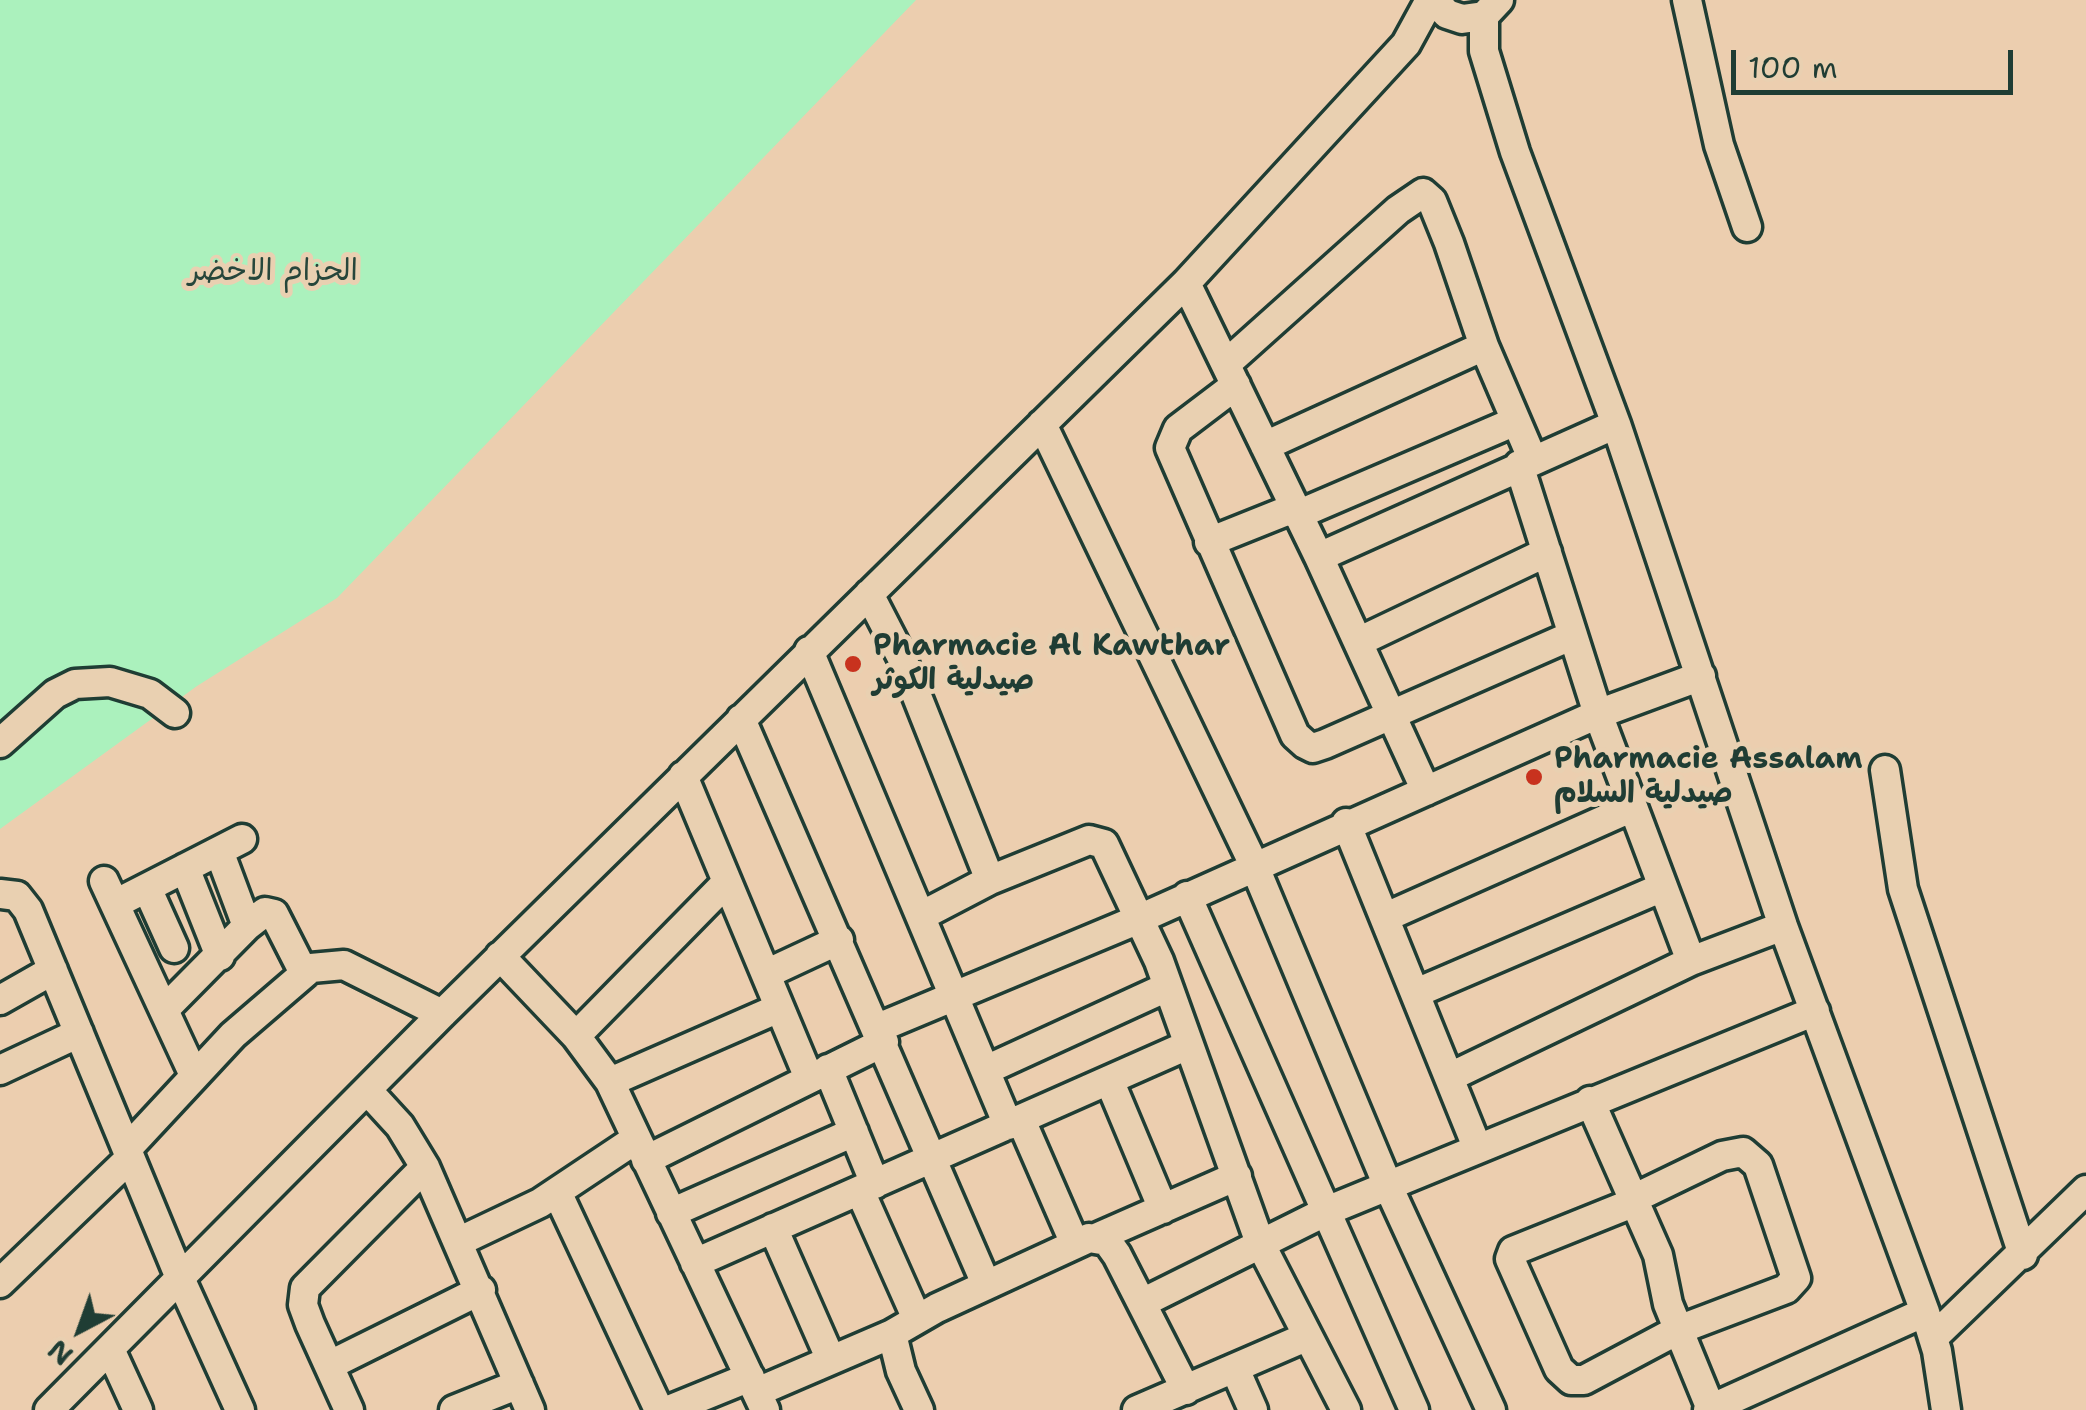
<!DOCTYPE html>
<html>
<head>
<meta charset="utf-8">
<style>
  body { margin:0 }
  #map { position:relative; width:2086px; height:1410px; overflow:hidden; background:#ecceaf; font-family:"Shantell Sans",sans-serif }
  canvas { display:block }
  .north { position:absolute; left:30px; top:1280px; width:100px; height:100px; -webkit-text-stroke:8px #e9d0b1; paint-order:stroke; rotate:221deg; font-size:28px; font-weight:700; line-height:40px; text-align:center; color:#1f3d34 }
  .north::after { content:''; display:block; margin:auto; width:35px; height:45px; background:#1f3d34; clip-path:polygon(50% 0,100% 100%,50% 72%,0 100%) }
  .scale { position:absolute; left:1731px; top:50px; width:282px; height:45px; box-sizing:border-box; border:5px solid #1f3d34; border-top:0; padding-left:12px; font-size:30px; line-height:35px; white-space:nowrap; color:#1f3d34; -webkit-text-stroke:8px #e9d0b1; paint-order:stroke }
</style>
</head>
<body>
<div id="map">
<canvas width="2086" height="1410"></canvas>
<div class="north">N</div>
<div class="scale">100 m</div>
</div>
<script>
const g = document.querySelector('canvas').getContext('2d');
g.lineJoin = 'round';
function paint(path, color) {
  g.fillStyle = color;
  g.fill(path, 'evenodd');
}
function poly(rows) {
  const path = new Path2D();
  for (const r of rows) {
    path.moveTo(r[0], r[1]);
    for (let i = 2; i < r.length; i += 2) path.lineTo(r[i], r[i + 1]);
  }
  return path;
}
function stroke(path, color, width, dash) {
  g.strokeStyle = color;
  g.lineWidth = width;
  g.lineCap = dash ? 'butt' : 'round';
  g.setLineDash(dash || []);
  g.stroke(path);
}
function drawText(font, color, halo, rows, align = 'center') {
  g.font = font + ' "Shantell Sans","Playpen Sans Arabic",sans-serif';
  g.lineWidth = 10;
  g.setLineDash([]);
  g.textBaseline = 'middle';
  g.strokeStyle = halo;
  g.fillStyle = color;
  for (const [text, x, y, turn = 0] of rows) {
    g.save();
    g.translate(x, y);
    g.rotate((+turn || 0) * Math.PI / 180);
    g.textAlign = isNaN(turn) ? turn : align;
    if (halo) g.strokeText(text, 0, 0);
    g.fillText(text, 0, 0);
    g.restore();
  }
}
paint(poly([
  [0,0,916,0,337,598,197,686,0,829]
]), '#abf1bd');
const minor = poly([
  [1434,0,1447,14,1462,19,1484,16,1499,0],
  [1687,0,1719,145,1747,227],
  [1484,16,1484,51,1515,152,1616,424,1783,926,1925,1312,1937,1351,1946,1410],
  [1186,283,1319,557,1426,791],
  [1226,364,1398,210,1423,193,1432,201,1449,243,1484,346,1532,458],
  [1236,385,1178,429,1170,448,1295,735,1305,744,1313,748,1325,744,1573,635],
  [1042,424,1254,865,1388,1186,1491,1410],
  [1265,446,1484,346],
  [1519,465,1598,714,1691,961],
  [1297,515,1516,421],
  [1209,542,1294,508],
  [1319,557,1616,424],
  [869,594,901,656,990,880],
  [1358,642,1547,552],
  [809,651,1008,1125],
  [741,719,986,1284],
  [0,743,55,694,75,684,110,682,150,694,175,713],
  [1885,770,1903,889,2023,1255],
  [683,776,809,1078],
  [1346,823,1477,1147],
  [185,868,220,956],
  [104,881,194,1075],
  [147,888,174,948],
  [0,894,17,896,28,910,180,1278,240,1410],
  [1187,896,1414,1410],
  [115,904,242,839],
  [921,916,990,880,1089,840,1104,844,1159,961,1260,1243,1346,1410],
  [1386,917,1633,807],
  [247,926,265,912,274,914,304,973],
  [500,956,576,1036,610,1082,765,1410],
  [766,974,839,940],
  [1416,993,1663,887],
  [0,1000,53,970],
  [164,1010,247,926,219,851],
  [878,1028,1139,919,1598,714,1701,676],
  [576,1036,727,882],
  [828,1069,875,1184],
  [0,1070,79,1033],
  [986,1070,1167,987],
  [1452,1076,1691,961,1783,926],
  [1109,1080,1163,1209],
  [610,1082,779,1008],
  [367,1090,400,1126,425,1167,530,1410],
  [1590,1101,1658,1255,1668,1304,1711,1409],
  [1021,1120,1075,1244],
  [127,1149,233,1035,311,968,344,965,442,1014],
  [646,1160,884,1042],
  [860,1191,917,1319],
  [557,1192,659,1410],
  [1633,1199,1722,1156,1743,1152,1758,1165,1796,1278,1786,1289,1678,1330,1584,1380,1571,1380,1559,1369,1510,1259,1513,1251,1635,1202],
  [671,1213,854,1132],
  [773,1228,831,1360],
  [1098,1237,1237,1176],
  [460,1241,540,1203,636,1139],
  [695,1263,1188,1045],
  [0,1283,130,1158],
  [1144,1302,1329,1210,1815,1011],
  [1933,1338,2086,1190],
  [110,1349,138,1410],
  [330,1365,481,1290],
  [1235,1369,1253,1410],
  [757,1392,892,1334],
  [49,1410,442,1014,1186,283,1406,44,1430,0],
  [349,1410,310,1324,303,1305,305,1288,425,1167],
  [454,1410,519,1384],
  [669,1410,750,1377],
  [919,1410,901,1371,892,1334,937,1308,1089,1238,1107,1241,1117,1255,1186,1390],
  [1137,1410,1306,1337],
  [1708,1410,1925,1312]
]);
stroke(minor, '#1f3d34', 35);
stroke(minor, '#e9d0b1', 28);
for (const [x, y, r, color] of [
  [853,664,10,"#c8321e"],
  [1534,777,10,"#c8321e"]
]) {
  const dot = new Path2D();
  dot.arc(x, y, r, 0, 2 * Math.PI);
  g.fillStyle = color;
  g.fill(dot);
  stroke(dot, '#e9d0b1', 4);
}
drawText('30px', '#26463b', '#e9d0b1', [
  ["الحزام الاخضر",273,272]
]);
drawText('bold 30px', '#1f3d34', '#e9d0b1', [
  ["Pharmacie Al Kawthar",873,647],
  ["صيدلية الكوثر",873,681],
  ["Pharmacie Assalam",1554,760],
  ["صيدلية السلام",1554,794]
], 'left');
</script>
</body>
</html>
